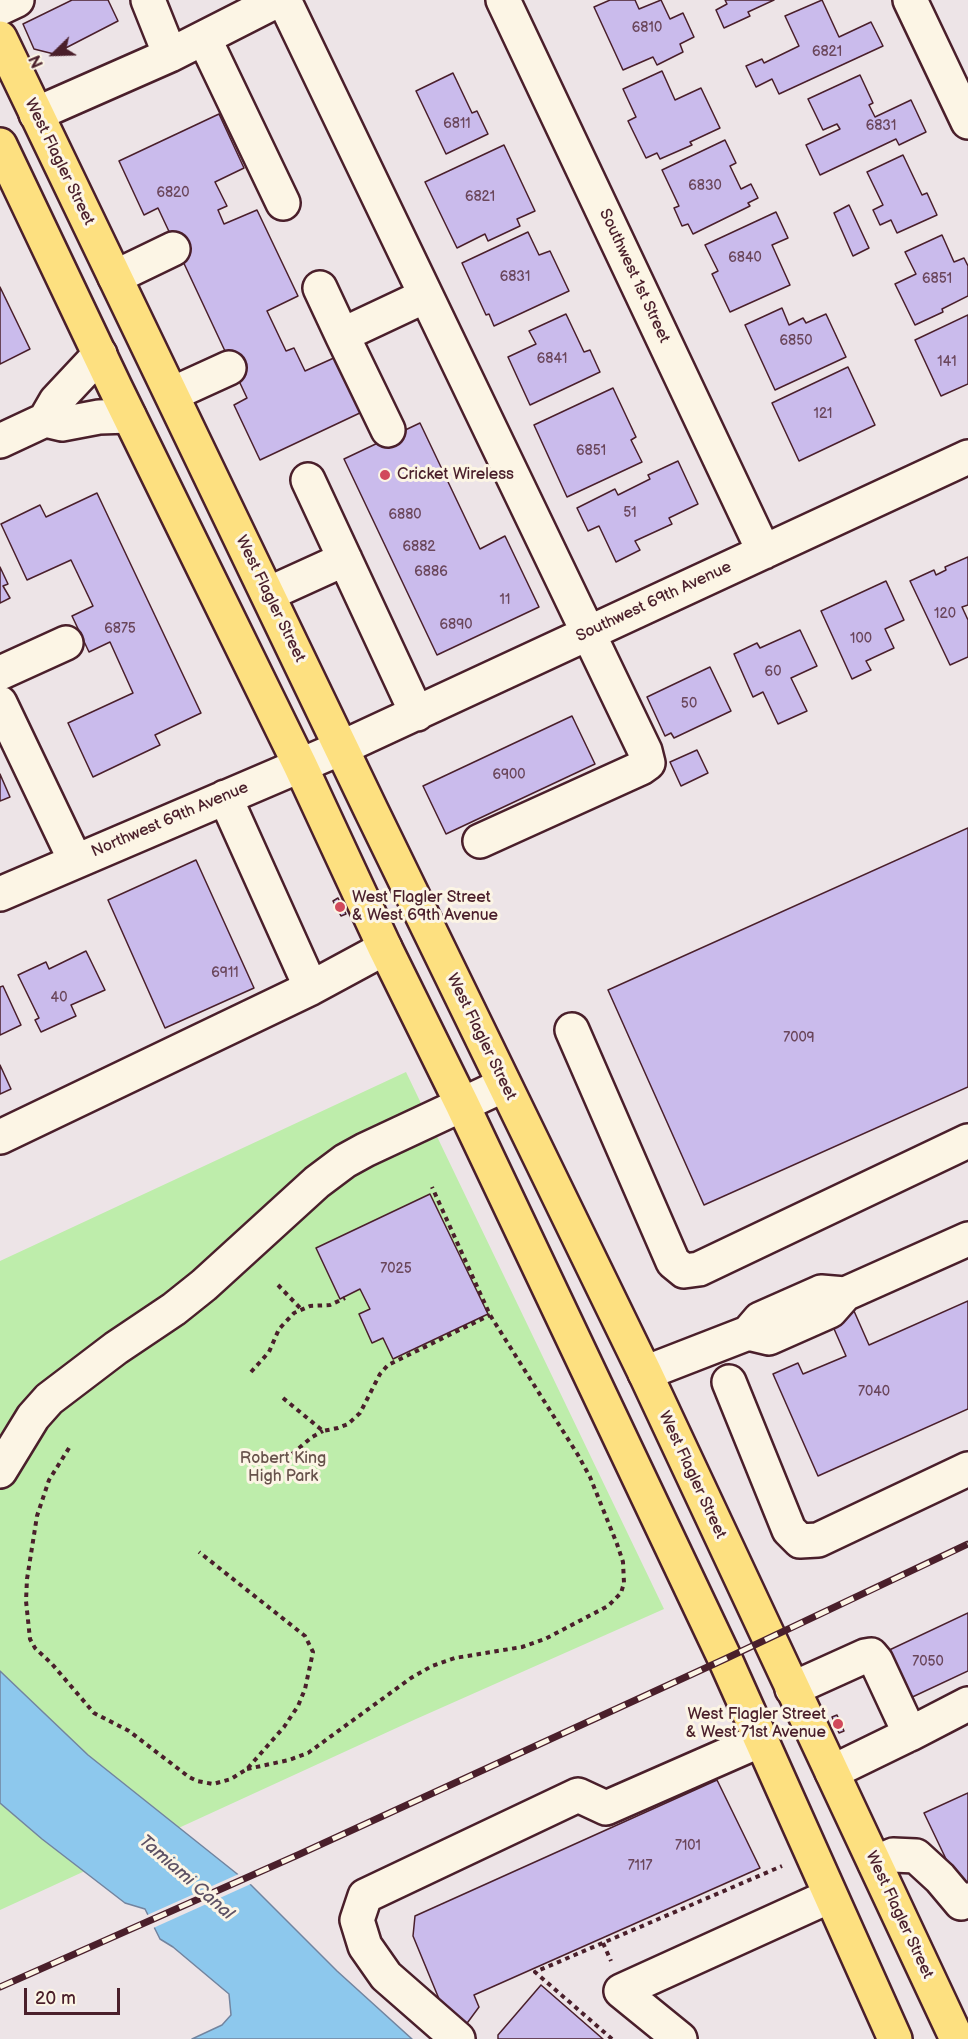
<!DOCTYPE html>
<html>
<head>
<meta charset="utf-8">
<style>
  body { margin:0 }
  #map { position:relative; width:968px; height:2039px; overflow:hidden; background:#ede4e7; font-family:"Balsamiq Sans",sans-serif }
  canvas { display:block }
  .north { position:absolute; left:24px; top:24px; width:60px; height:60px; -webkit-text-stroke:4px #fcf5e5; paint-order:stroke; rotate:247deg; font-size:16px; font-weight:700; line-height:24px; text-align:center; color:#4a1f2b }
  .north::after { content:''; display:block; margin:auto; width:21px; height:27px; background:#4a1f2b; clip-path:polygon(50% 0,100% 100%,50% 72%,0 100%) }
  .scale { position:absolute; left:24px; top:1988px; width:96px; height:27px; box-sizing:border-box; border:3px solid #4a1f2b; border-top:0; padding-left:8px; font-size:18px; line-height:21px; white-space:nowrap; color:#4a1f2b; -webkit-text-stroke:4px #fcf5e5; paint-order:stroke }
</style>
</head>
<body>
<div id="map">
<canvas width="968" height="2039"></canvas>
<div class="north">N</div>
<div class="scale">20 m</div>
</div>
<script>
const g = document.querySelector('canvas').getContext('2d');
g.lineJoin = 'round';
function paint(path, color) {
  g.fillStyle = color;
  g.fill(path, 'evenodd');
}
function poly(rows) {
  const path = new Path2D();
  for (const r of rows) {
    path.moveTo(r[0], r[1]);
    for (let i = 2; i < r.length; i += 2) path.lineTo(r[i], r[i + 1]);
  }
  return path;
}
function stroke(path, color, width, dash) {
  g.strokeStyle = color;
  g.lineWidth = width;
  g.lineCap = dash ? 'butt' : 'round';
  g.setLineDash(dash || []);
  g.stroke(path);
}
function drawText(font, color, halo, rows, align = 'center') {
  g.font = font + ' "Balsamiq Sans",sans-serif';
  g.lineWidth = 6;
  g.setLineDash([]);
  g.textBaseline = 'middle';
  g.strokeStyle = halo;
  g.fillStyle = color;
  for (const [text, x, y, turn = 0] of rows) {
    g.save();
    g.translate(x, y);
    g.rotate((+turn || 0) * Math.PI / 180);
    g.textAlign = isNaN(turn) ? turn : align;
    if (halo) g.strokeText(text, 0, 0);
    g.fillText(text, 0, 0);
    g.restore();
  }
}
paint(poly([
  [406,1072,664,1609,416,1719,0,1910,0,1261]
]), '#beedab');
const water = poly([
  [0,1671,88,1755,251,1885,337,1971,412,2039,192,2039,222,2025,231,2015,229,1994,173,1947,160,1939,145,1909,125,1903,42,1839,0,1803,0,1671]
]);
paint(water, '#8dc8ed');
stroke(water, '#72849f', 1.5);
paint(poly([
  [241,1873,253,1883,151,1929,145,1916]
]), '#ede4e7');
const building = poly([
  [72,0,108,0,118,21,54,54,34,49,23,24,72,0],
  [610,0,635,0,639,9,661,0,670,19,683,13,694,37,680,44,683,52,657,65,653,57,623,70,594,7,610,0],
  [725,0,774,0,748,12,750,16,724,28,716,10,727,4,725,0],
  [822,0,839,37,871,22,883,46,779,94,772,79,756,87,746,66,762,59,764,63,799,46,785,16,822,0],
  [662,71,675,100,701,88,720,128,690,142,692,145,660,159,657,153,646,158,628,121,636,117,623,89,662,71],
  [453,73,472,113,477,111,488,134,446,154,416,91,453,73],
  [860,75,873,103,869,105,875,117,911,100,926,132,899,145,896,139,820,175,806,145,840,129,837,124,823,130,808,99,860,75],
  [219,114,244,168,215,182,227,206,218,210,224,224,257,210,298,296,267,311,286,351,294,348,305,371,336,357,362,412,260,460,234,405,247,398,158,208,144,215,119,161,219,114],
  [725,140,736,163,730,166,741,189,751,184,758,198,748,203,750,206,693,234,688,224,682,226,674,208,679,206,662,170,725,140],
  [504,145,535,211,517,219,520,226,488,241,485,234,457,248,425,182,504,145],
  [903,155,922,195,927,193,937,215,897,233,891,220,880,225,873,210,883,205,867,172,903,155],
  [849,205,869,248,853,256,834,213,849,205],
  [776,212,788,238,772,245,790,285,730,312,712,274,718,271,705,245,776,212],
  [528,232,539,255,550,251,569,291,494,326,489,314,486,315,462,263,528,232],
  [942,235,954,262,964,258,968,266,968,296,942,309,943,312,915,325,895,284,916,274,905,252,942,235],
  [0,287,30,349,0,364,0,287],
  [782,308,789,325,803,318,806,323,826,314,846,357,775,390,745,325,782,308],
  [566,314,584,352,590,350,600,372,530,405,508,357,536,344,529,331,566,314],
  [968,315,968,384,941,396,915,340,968,315],
  [848,367,875,425,799,461,772,403,848,367],
  [613,388,636,437,631,440,642,462,567,497,534,425,613,388],
  [420,423,480,549,505,536,539,607,437,655,344,459,420,423],
  [678,461,698,504,669,518,672,524,635,541,640,550,616,562,599,526,588,531,577,508,615,489,618,495,650,479,648,475,678,461],
  [97,493,201,713,155,735,160,745,93,777,68,723,133,693,110,642,89,652,72,616,93,606,71,560,27,580,1,524,40,505,46,517,97,493],
  [968,557,968,605,962,607,968,620,968,657,950,665,910,581,934,570,936,575,946,570,945,567,968,557],
  [0,567,8,584,3,586,10,598,0,603,0,567],
  [886,581,904,620,885,629,894,648,866,661,871,670,852,679,821,611,886,581],
  [800,630,817,666,791,678,807,711,778,724,763,692,753,697,734,654,757,643,760,648,800,630],
  [710,667,731,711,674,738,671,733,665,736,647,697,710,667],
  [572,716,595,764,446,834,423,786,572,716],
  [697,750,708,773,681,786,670,762,697,750],
  [0,774,10,797,0,801,0,774],
  [968,828,968,1087,704,1205,608,990,968,828],
  [196,860,254,988,165,1028,108,900,196,860],
  [338,898,346,914,341,916,333,901,338,898],
  [86,951,105,990,71,1005,76,1016,41,1032,35,1020,39,1018,18,975,46,962,49,969,86,951],
  [3,986,21,1025,0,1035,0,987,3,986],
  [0,1065,11,1089,0,1094,0,1065],
  [430,1194,488,1314,393,1359,383,1338,372,1343,359,1314,370,1309,360,1289,340,1299,316,1248,430,1194],
  [968,1301,968,1409,818,1476,773,1374,798,1363,803,1374,846,1356,831,1322,854,1311,869,1345,968,1301],
  [968,1613,968,1671,906,1700,883,1653,968,1613],
  [837,1715,844,1731,839,1733,832,1717,837,1715],
  [717,1780,760,1868,474,1995,479,2007,465,2026,444,2011,413,1936,415,1916,717,1780],
  [968,1793,968,1905,924,1813,968,1793],
  [541,1985,603,2039,498,2039,498,2035,541,1985]
]);
paint(building, '#cabbec');
stroke(building, '#4a1f2b', 1.5);
const minor = poly([
  [148,0,170,55],
  [284,0,645,751,648,763,641,768,480,841],
  [503,0,764,552],
  [910,0,968,122],
  [0,8,17,0],
  [204,38,283,203],
  [36,114,170,55,278,0],
  [115,277,173,249],
  [320,288,342,335,425,296],
  [342,335,388,430],
  [172,394,229,368],
  [45,420,62,424,99,417,129,416],
  [0,441,45,420,56,401,100,354],
  [308,480,417,714],
  [268,594,345,559],
  [0,673,66,643],
  [0,703,75,860],
  [225,797,311,988,385,948],
  [0,894,341,748,968,457],
  [572,1030,673,1262,684,1271,699,1269,968,1141],
  [0,1137,311,988],
  [821,1292,845,1294,830,1311,769,1338,748,1333,760,1319,821,1292],
  [845,1294,968,1239],
  [645,1373,748,1333],
  [729,1382,789,1530,800,1541,818,1540,968,1469],
  [0,1471,33,1417,49,1399,116,1348,174,1309,204,1285,317,1182,345,1161,365,1150,504,1085],
  [792,1689,865,1656,871,1655,876,1661,910,1734,832,1772],
  [910,1734,968,1704],
  [875,1863,893,1855,916,1856,940,1878,961,1903,968,1900],
  [458,2039,386,1976,365,1946,357,1920,365,1896,578,1795,606,1808,761,1740],
  [680,2039,621,1991,830,1896]
]);
const major = poly([
  [0,38,371,810,645,1373,957,2039],
  [0,145,115,387,300,765,385,948,462,1104,725,1659,895,2039]
]);
stroke(minor, '#4a1f2b', 38);
stroke(major, '#4a1f2b', 38);
stroke(poly([
  [278,1285,301,1309],
  [251,1372,269,1352,279,1329,294,1313,310,1306,330,1305,345,1298],
  [283,1398,323,1431,338,1428,348,1424,360,1413,380,1374,388,1365,490,1315],
  [69,1448,49,1480,37,1516,27,1579,26,1601,30,1639,35,1648,52,1664,94,1713,129,1731,189,1777,197,1781,213,1784,231,1779,247,1769,284,1727,298,1706,305,1689,313,1652,305,1636,199,1552],
  [292,1454,312,1437,323,1431],
  [247,1769,289,1760,308,1753,411,1678,432,1666,455,1658,522,1647,545,1639,608,1606,621,1593,624,1583,623,1562,617,1544,590,1477,578,1455,490,1315,432,1187],
  [603,1943,611,1961],
  [612,2039,535,1972,782,1866]
]), '#4a1f2b', 4, [4.5, 4.5]);
stroke(minor, '#fcf5e5', 33);
stroke(major, '#fde080', 33);
const rail = poly([
  [0,1987,300,1854,725,1659,968,1544]
]);
stroke(rail, '#4a1f2b', 7);
stroke(rail, '#fcf5e5', 4.5, [14]);
for (const [x, y, r, color] of [
  [385,475,6,"#d1495b"],
  [340,907,6,"#d1495b"],
  [838,1724,6,"#d1495b"]
]) {
  const dot = new Path2D();
  dot.arc(x, y, r, 0, 2 * Math.PI);
  g.fillStyle = color;
  g.fill(dot);
  stroke(dot, '#fcf5e5', 2);
}
drawText('14px', '#6a465b', null, [
  ["6810",647,28],
  ["6821",827,52],
  ["6811",457,124],
  ["6831",881,126],
  ["6830",705,186],
  ["6820",173,193],
  ["6821",480,197],
  ["6840",745,258],
  ["6831",515,277],
  ["6851",937,279],
  ["6850",796,341],
  ["6841",552,359],
  ["141",947,362],
  ["121",823,414],
  ["6851",591,451],
  ["51",630,513],
  ["6880",405,515],
  ["6882",419,547],
  ["6886",431,572],
  ["11",505,600],
  ["120",945,614],
  ["6890",456,625],
  ["6875",120,629],
  ["100",861,639],
  ["60",773,672],
  ["50",689,704],
  ["6900",509,775],
  ["6911",225,973],
  ["40",59,998],
  ["7009",799,1038],
  ["7025",396,1269],
  ["7040",874,1392],
  ["7050",928,1662],
  ["7101",688,1846],
  ["7117",640,1866]
]);
drawText('16px', '#4a1f2b', '#fcf5e5', [
  ["West Flagler Street",59,162,64],
  ["Southwest 1st Street",634,276,65],
  ["West Flagler Street",270,599,64],
  ["Southwest 69th Avenue",654,602,-25],
  ["Northwest 69th Avenue",170,820,-23],
  ["West Flagler Street",481,1037,64],
  ["West Flagler Street",692,1475,65],
  ["West Flagler Street",899,1915,65]
]);
drawText('16px', '#4a1f2b', '#fcf5e5', [
  ["Cricket Wireless",397,475],
  ["West Flagler Street",352,898],
  ["& West 69th Avenue",352,916],
  ["West Flagler Street",826,1715,"right"],
  ["& West 71st Avenue",826,1733,"right"]
], 'left');
drawText('16px', '#67524b', '#fcf5e5', [
  ["Robert King",283,1459],
  ["High Park",283,1477]
]);
drawText('italic 18px', '#5e5265', '#fcf5e5', [
  ["Tamiami Canal",186,1878,41]
]);
</script>
</body>
</html>
